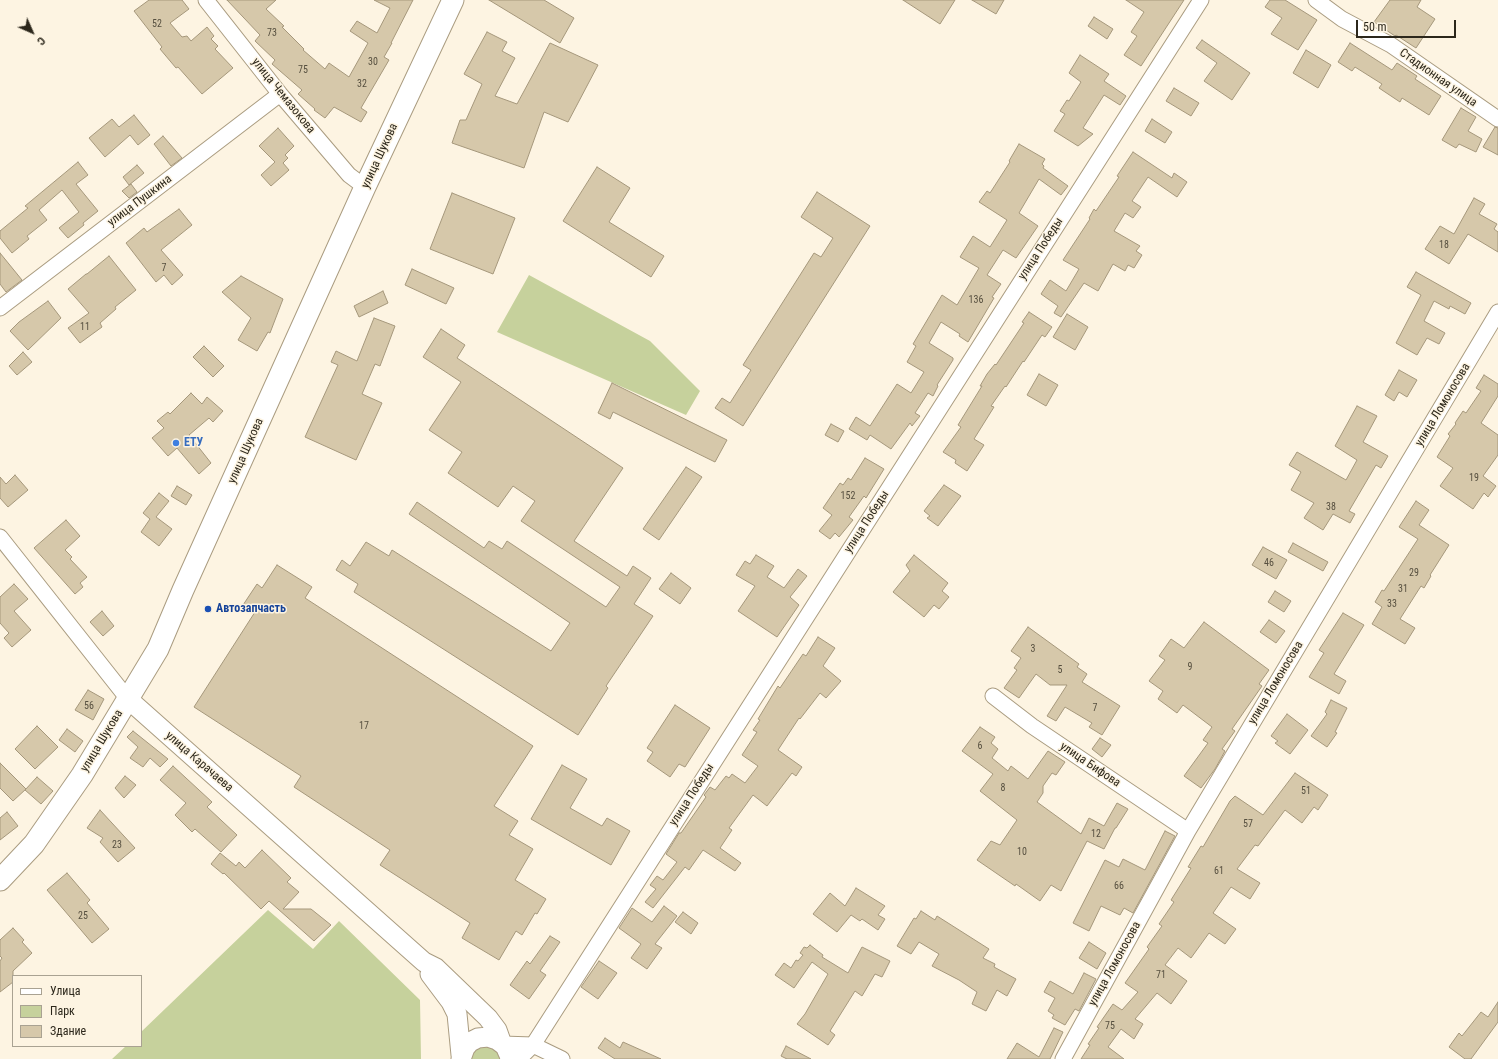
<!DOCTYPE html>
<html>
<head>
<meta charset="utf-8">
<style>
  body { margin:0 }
  #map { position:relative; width:1498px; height:1059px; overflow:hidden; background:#fdf4e2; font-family:"Roboto Condensed",sans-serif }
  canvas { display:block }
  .legend { position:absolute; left:12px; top:975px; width:130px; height:72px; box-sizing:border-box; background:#fdf4e2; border:1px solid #a9a292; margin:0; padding:5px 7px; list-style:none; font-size:12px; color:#2c271b }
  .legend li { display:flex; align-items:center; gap:8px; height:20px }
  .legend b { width:20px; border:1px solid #a9a292 }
  .north { position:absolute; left:12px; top:12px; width:40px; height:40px; -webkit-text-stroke:3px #fdf4e2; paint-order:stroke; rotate:135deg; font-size:11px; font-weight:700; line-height:16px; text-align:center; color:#2c271b }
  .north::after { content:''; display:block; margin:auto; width:14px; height:18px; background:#2c271b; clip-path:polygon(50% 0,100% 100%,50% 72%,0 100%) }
  .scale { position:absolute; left:1356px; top:20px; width:100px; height:18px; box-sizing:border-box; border:2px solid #2c271b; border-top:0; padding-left:5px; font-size:12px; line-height:14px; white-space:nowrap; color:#2c271b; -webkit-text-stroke:3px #fdf4e2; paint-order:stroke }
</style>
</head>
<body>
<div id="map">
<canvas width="1498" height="1059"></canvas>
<ul class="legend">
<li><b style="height:5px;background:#fff"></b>Улица</li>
<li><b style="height:11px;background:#c6d19c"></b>Парк</li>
<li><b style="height:11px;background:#d6c8aa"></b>Здание</li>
</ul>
<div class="north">С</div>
<div class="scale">50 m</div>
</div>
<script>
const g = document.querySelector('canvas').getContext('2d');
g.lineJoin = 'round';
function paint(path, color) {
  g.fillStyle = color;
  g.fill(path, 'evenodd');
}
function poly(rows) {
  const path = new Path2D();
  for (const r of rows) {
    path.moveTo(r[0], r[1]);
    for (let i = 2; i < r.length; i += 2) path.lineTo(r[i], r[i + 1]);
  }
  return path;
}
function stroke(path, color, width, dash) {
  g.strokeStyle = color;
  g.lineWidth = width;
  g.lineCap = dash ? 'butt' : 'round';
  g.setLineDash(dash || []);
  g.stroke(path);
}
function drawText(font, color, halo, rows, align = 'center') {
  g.font = font + ' "Roboto Condensed",sans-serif';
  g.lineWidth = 3;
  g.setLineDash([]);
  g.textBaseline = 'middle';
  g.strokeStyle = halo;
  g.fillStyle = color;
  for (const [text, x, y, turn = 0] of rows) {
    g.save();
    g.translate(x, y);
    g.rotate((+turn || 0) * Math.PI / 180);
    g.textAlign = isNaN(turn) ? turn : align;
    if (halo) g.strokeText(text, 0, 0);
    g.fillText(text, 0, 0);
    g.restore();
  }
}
paint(poly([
  [529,275,650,341,700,391,686,415,497,332],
  [268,910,313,949,339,921,420,1000,421,1059,112,1059,126,1046,141,1046,141,1032],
  [483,1045,495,1047,502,1059,470,1059,473,1051]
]), '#c6d19c');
const building = poly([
  [149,0,182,0,189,9,170,23,182,37,187,36,191,41,207,27,214,36,211,39,218,46,215,49,233,68,202,94,178,67,176,68,160,49,162,47,134,11,149,0],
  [227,0,276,0,266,9,284,26,282,27,304,49,303,50,325,69,329,63,349,77,368,43,350,31,357,21,377,33,390,8,374,0,413,0,391,43,392,43,384,57,389,60,361,108,367,112,361,122,334,107,325,118,314,110,315,109,298,94,302,90,272,64,275,60,255,41,260,35,227,0],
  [489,0,544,0,574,18,560,43,489,0],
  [903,0,955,0,940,24,903,0],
  [972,0,1004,0,996,14,972,0],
  [1126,0,1184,0,1141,66,1124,55,1137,36,1131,32,1144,12,1126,0],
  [1270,0,1285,0,1317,20,1298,50,1271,34,1282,18,1265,7,1270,0],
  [1390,0,1421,0,1417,7,1435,19,1416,48,1396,35,1395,36,1374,22,1390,0],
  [1094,17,1113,29,1107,39,1088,26,1094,17],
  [487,32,507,42,502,51,515,58,495,96,517,104,550,43,598,65,568,122,544,112,524,168,452,143,460,120,466,120,482,84,464,74,487,32],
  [1202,40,1250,73,1232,100,1204,81,1217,63,1196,48,1202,40],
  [1350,43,1392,70,1397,63,1417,76,1415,79,1441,96,1429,115,1402,98,1400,102,1379,88,1382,84,1355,67,1352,71,1338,62,1350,43],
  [1306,50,1331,65,1318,88,1293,73,1306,50],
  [1080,55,1109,74,1104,81,1126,96,1120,105,1104,95,1083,128,1093,134,1078,146,1054,131,1065,114,1060,111,1067,100,1069,101,1081,82,1069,73,1080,55],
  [1174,88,1199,103,1191,116,1166,101,1174,88],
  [1461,108,1476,117,1468,131,1482,139,1476,152,1459,144,1456,148,1442,140,1461,108],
  [134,115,150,135,138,145,130,135,105,157,89,138,112,119,119,127,134,115],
  [1152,119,1172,132,1165,143,1145,131,1152,119],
  [1495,127,1498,128,1498,155,1483,147,1495,127],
  [278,128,294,146,285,155,288,158,283,163,289,170,271,186,261,175,275,162,259,146,278,128],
  [163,136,182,158,171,166,154,144,163,136],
  [1019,144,1045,159,1042,164,1044,166,1043,168,1068,186,1061,195,1039,179,1019,213,1038,226,1016,258,1003,250,987,275,1001,284,992,297,994,298,968,342,959,336,960,334,941,322,929,343,953,358,953,360,937,385,938,386,933,396,928,393,915,413,920,416,912,426,910,423,891,449,870,435,867,440,849,429,856,417,870,426,897,384,911,393,924,372,907,362,916,346,913,344,942,295,957,305,979,268,960,257,973,236,990,247,1007,220,979,202,987,191,990,193,1010,162,1009,161,1019,144],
  [1133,152,1172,178,1174,173,1187,182,1177,197,1148,177,1132,201,1141,207,1133,218,1125,213,1114,231,1140,246,1136,251,1142,255,1134,268,1128,265,1125,271,1113,264,1098,291,1084,283,1061,317,1054,313,1058,306,1041,294,1050,280,1066,291,1079,269,1063,260,1090,219,1089,218,1094,209,1096,211,1119,177,1117,176,1133,152],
  [78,162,88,175,76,184,98,211,83,223,84,225,68,238,59,228,79,212,62,190,39,210,47,220,27,236,29,239,12,253,0,238,0,231,28,208,25,206,78,162],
  [137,165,144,173,129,185,123,177,137,165],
  [597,167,630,188,609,222,664,256,651,277,563,221,597,167],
  [131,184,137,192,129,198,122,191,131,184],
  [817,192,870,226,743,426,715,408,722,398,730,403,751,370,743,365,814,253,821,257,833,238,801,217,817,192],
  [452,193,515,218,493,274,430,249,452,193],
  [1474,198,1485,204,1479,214,1497,224,1494,229,1498,232,1498,252,1468,234,1449,264,1425,249,1440,226,1454,234,1474,198],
  [179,209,192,225,161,250,183,275,172,285,164,275,156,282,126,243,144,228,147,232,179,209],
  [0,253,22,280,6,292,0,284,0,253],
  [109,256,136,290,115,307,116,309,100,323,102,327,80,343,68,328,89,313,68,289,86,274,87,274,109,256],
  [412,269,454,288,446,304,405,285,412,269],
  [1416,272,1471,303,1465,314,1450,306,1449,309,1434,301,1424,321,1445,333,1439,344,1427,338,1417,355,1396,343,1421,295,1407,287,1416,272],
  [241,276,283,299,270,333,268,332,257,351,238,340,251,318,222,292,241,276],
  [383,291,388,303,359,317,354,306,383,291],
  [48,301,61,318,28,350,10,331,19,322,48,301],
  [1029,312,1052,327,1045,337,1042,335,1024,362,1023,361,1006,387,1005,386,991,406,994,407,974,439,984,445,967,471,955,463,956,460,943,452,961,427,958,425,982,386,980,386,987,374,995,364,996,365,1024,323,1022,322,1029,312],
  [1067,314,1088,327,1075,350,1053,337,1067,314],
  [374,318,395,326,380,366,375,364,362,394,382,403,356,460,305,437,338,365,331,362,336,351,357,361,374,318],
  [441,329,465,345,457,358,623,468,574,541,627,576,633,566,651,578,634,604,653,616,606,686,608,688,578,735,354,592,358,584,336,570,342,560,350,566,366,542,389,556,392,550,551,651,570,623,409,514,417,502,484,548,489,541,502,549,507,541,606,607,620,587,521,521,535,501,513,486,498,507,448,473,462,452,429,430,461,382,423,357,441,329],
  [204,346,224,366,213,377,193,357,204,346],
  [23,352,32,362,17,375,9,366,23,352],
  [1399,370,1417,380,1407,397,1399,392,1394,401,1385,395,1399,370],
  [1039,374,1058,385,1046,406,1027,395,1039,374],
  [1484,375,1498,384,1498,396,1481,423,1498,435,1498,455,1483,476,1496,486,1488,497,1484,493,1473,509,1440,486,1453,468,1437,457,1450,436,1448,434,1456,424,1455,423,1463,411,1466,413,1481,391,1476,388,1484,375],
  [612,383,727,440,715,462,613,412,610,419,598,413,612,383],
  [191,393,202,404,207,397,223,411,213,422,209,418,189,435,211,463,199,474,177,448,168,456,152,438,164,428,157,421,168,412,170,414,191,393],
  [1357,406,1377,416,1363,442,1388,456,1381,468,1376,465,1349,511,1355,514,1350,523,1333,514,1323,530,1304,518,1314,503,1291,490,1301,472,1289,465,1297,452,1346,480,1357,460,1335,446,1357,406],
  [831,424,844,431,838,442,825,435,831,424],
  [865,458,884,469,866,498,864,496,849,517,853,520,839,537,835,533,830,539,819,531,832,515,823,508,840,483,843,485,848,478,851,480,865,458],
  [686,467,702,477,659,540,643,529,686,467],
  [15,475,28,490,8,507,0,498,0,477,6,484,15,475],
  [944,485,961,496,938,526,927,518,930,516,924,511,944,485],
  [177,486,192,495,186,505,171,496,177,486],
  [159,493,169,501,156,517,172,529,159,546,141,532,150,519,143,513,159,493],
  [1416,501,1429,510,1419,525,1449,545,1430,575,1431,576,1424,588,1421,586,1400,619,1415,628,1405,644,1372,624,1382,607,1375,602,1382,590,1384,591,1418,539,1399,527,1416,501],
  [66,520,80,536,65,550,72,557,70,559,87,577,80,583,83,587,75,594,34,548,66,520],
  [1293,543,1328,562,1323,571,1288,552,1293,543],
  [1263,547,1287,560,1276,579,1252,565,1263,547],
  [756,555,774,566,767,577,784,588,798,569,807,576,790,597,799,605,777,637,738,611,755,586,736,575,745,561,750,564,756,555],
  [914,555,948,583,942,591,949,597,939,609,934,605,924,617,893,592,910,571,906,565,914,555],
  [277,565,312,587,305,598,533,746,494,806,518,821,509,835,533,849,515,880,546,899,537,914,535,913,522,935,516,931,499,960,462,938,470,923,380,865,390,850,294,787,301,776,194,707,255,612,243,605,257,584,262,588,277,565],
  [671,573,691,588,680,604,659,589,671,573],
  [14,584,28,599,14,611,31,630,12,647,4,638,9,633,0,623,0,597,14,584],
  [1275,591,1291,601,1284,612,1268,602,1275,591],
  [102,611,114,626,103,636,90,622,102,611],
  [1343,613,1364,625,1334,674,1346,681,1339,694,1309,677,1324,653,1319,650,1343,613],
  [1269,620,1285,631,1276,643,1260,632,1269,620],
  [1204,622,1269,670,1259,684,1262,686,1232,729,1235,731,1222,749,1225,751,1215,769,1201,788,1184,776,1208,743,1203,740,1212,727,1183,705,1177,713,1158,699,1163,691,1149,681,1165,660,1159,656,1171,639,1184,648,1204,622],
  [1028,627,1079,664,1077,667,1087,674,1082,682,1120,706,1102,735,1089,727,1092,723,1065,707,1056,721,1047,716,1067,685,1050,685,1036,674,1019,698,1004,688,1017,670,1014,668,1021,658,1011,651,1028,627],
  [818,637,835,648,823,666,841,681,826,698,820,693,800,719,799,718,778,750,802,767,796,776,792,773,767,806,753,795,729,828,732,830,720,848,741,863,735,871,703,850,689,870,685,867,653,908,645,902,656,889,650,885,657,876,663,880,677,862,666,854,679,833,681,833,706,797,704,795,710,787,715,790,726,776,729,778,732,774,745,783,758,766,742,755,757,732,753,730,760,720,758,719,778,686,780,688,803,654,806,656,818,637],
  [88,690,104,699,93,720,75,710,88,690],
  [1331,700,1347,708,1335,732,1337,733,1327,747,1311,736,1327,714,1325,712,1331,700],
  [675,705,710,728,685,767,679,764,670,777,647,761,653,752,647,748,675,705],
  [1287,714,1308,730,1290,754,1275,743,1278,741,1271,736,1287,714],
  [37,726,58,747,35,769,15,749,37,726],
  [980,727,995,737,991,743,998,749,992,758,1008,771,1011,766,1028,779,1048,751,1065,762,1056,775,1052,773,1043,786,1043,793,1037,802,1081,834,1089,818,1104,826,1117,803,1128,809,1116,828,1115,828,1104,849,1087,841,1061,891,1051,885,1040,901,1016,884,1015,886,977,860,991,841,1000,845,1017,820,980,791,993,774,962,751,980,727],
  [67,729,83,741,75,752,59,740,67,729],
  [133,731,168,759,160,767,150,758,143,767,130,758,138,747,127,737,133,731],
  [1100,738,1111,745,1102,757,1092,749,1100,738],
  [0,763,26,789,13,801,0,788,0,763],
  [562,765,587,779,570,808,602,826,607,818,630,831,611,865,531,819,562,765],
  [173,766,212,802,207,807,237,835,221,852,195,829,192,832,175,815,186,803,160,780,173,766],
  [1295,773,1328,795,1318,810,1314,807,1302,823,1285,810,1258,846,1255,845,1237,869,1260,883,1250,899,1231,887,1213,913,1236,929,1225,944,1209,933,1191,958,1178,948,1165,965,1187,981,1171,1004,1157,993,1135,1019,1143,1024,1134,1039,1121,1029,1108,1047,1124,1059,1081,1059,1090,1045,1088,1044,1099,1028,1097,1027,1113,1004,1122,1010,1138,992,1125,983,1149,949,1147,947,1162,926,1159,924,1174,902,1171,900,1191,868,1188,867,1201,846,1203,847,1230,801,1235,796,1263,815,1295,773],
  [125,776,136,785,124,798,115,788,125,776],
  [37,777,53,791,41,804,25,790,37,777],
  [100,810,135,848,118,862,100,842,103,838,87,828,100,810],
  [7,812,18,826,0,840,0,818,7,812],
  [1165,831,1175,836,1133,913,1124,908,1120,915,1101,906,1089,931,1073,923,1105,860,1119,867,1123,859,1145,870,1165,831],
  [262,850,291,878,287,882,299,892,283,909,311,909,331,925,314,941,269,901,261,909,224,873,223,874,211,864,220,853,236,866,239,862,245,868,262,850],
  [67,873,90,900,87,903,109,929,92,943,47,890,67,873],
  [856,888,885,906,878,915,885,919,878,930,862,919,860,921,851,915,837,932,813,914,830,893,845,906,856,888],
  [664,906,677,916,655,944,662,948,647,969,631,958,641,944,619,928,632,908,652,922,664,906],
  [921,911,935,920,937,916,989,949,983,958,995,964,994,967,1016,979,1007,996,997,990,986,1011,972,1004,977,992,959,980,932,966,939,954,919,942,911,954,897,946,914,918,916,919,921,911],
  [683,912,698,923,691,934,675,922,683,912],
  [13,928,24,940,22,942,32,953,13,971,13,982,0,992,0,961,2,958,0,956,0,940,13,928],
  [550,936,560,942,540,971,546,975,529,999,510,985,527,961,530,964,550,936],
  [1089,942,1106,953,1097,969,1079,958,1089,942],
  [810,945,823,955,822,957,848,973,862,947,890,961,882,977,875,974,862,996,855,991,830,1031,835,1035,828,1045,797,1024,805,1014,828,974,812,962,794,988,775,975,784,963,791,968,796,960,798,961,803,955,800,953,804,947,807,948,810,945],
  [599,961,617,973,598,999,581,987,599,961],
  [1084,973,1096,979,1079,1011,1075,1009,1065,1025,1052,1018,1054,1015,1048,1011,1055,998,1044,992,1050,981,1073,994,1084,973],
  [1498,1002,1498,1022,1471,1059,1465,1059,1449,1047,1459,1033,1462,1036,1481,1012,1488,1017,1498,1002],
  [1054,1028,1063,1032,1050,1059,1007,1059,1017,1043,1039,1057,1054,1028],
  [605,1038,620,1048,623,1042,661,1059,615,1059,598,1048,605,1038],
  [786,1046,811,1059,787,1059,781,1056,786,1046]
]);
paint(building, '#d6c8aa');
stroke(building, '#a5977b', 1);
const minor = poly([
  [206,0,280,94,349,175,365,187],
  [1316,0,1342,19,1391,45,1498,119],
  [0,308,280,94],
  [0,537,128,699],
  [993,696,1032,726,1188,831],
  [502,1044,533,1045,562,1059],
  [519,1059,533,1045,1201,0],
  [1063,1059,1188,831,1498,312]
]);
const tertiary = poly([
  [128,699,424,962,436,968,488,1018,497,1030,502,1044],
  [430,974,451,1002,457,1014,461,1055],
  [461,1059,465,1048,470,1042,478,1038,488,1037,497,1040,505,1046,509,1055,510,1059]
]);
const secondary = poly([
  [0,880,34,844,82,775,158,649,183,590,365,187,453,0]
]);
stroke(minor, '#aa9c80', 17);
stroke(tertiary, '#aa9c80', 21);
stroke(secondary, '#aa9c80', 23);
stroke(minor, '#fff', 15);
stroke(tertiary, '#fff', 19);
stroke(secondary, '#fff', 21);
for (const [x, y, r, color] of [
  [176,443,4,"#3f7fe0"],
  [208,609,4,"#1a4fb4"]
]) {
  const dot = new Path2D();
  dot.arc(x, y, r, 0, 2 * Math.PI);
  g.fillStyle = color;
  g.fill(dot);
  stroke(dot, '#fdf4e2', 1.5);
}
drawText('10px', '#564f3f', null, [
  ["52",157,24],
  ["73",272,33],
  ["30",373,62],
  ["75",303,70],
  ["32",362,84],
  ["18",1444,245],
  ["7",164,268],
  ["136",976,300],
  ["11",85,327],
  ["19",1474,478],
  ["152",848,496],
  ["38",1331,507],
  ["46",1269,563],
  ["29",1414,573],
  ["31",1403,589],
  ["33",1392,604],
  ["3",1033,649],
  ["9",1190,667],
  ["5",1060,670],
  ["56",89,706],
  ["7",1095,708],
  ["17",364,726],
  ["6",980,746],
  ["8",1003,788],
  ["51",1306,791],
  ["57",1248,824],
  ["12",1096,834],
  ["23",117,845],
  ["10",1022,852],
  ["61",1219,871],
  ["66",1119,886],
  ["25",83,916],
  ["71",1161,975],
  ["75",1110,1026]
]);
drawText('12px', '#2c271b', '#fdf4e2', [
  ["Стадионная улица",1438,78,35],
  ["улица Чемазокова",283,96,51],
  ["улица Шукова",380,156,-65],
  ["улица Пушкина",140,201,-37],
  ["улица Победы",1041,249,-57],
  ["улица Ломоносова",1443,405,-59],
  ["улица Шукова",246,451,-66],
  ["улица Победы",867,522,-57],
  ["улица Ломоносова",1276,683,-59],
  ["улица Шукова",102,741,-59],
  ["улица Карачаева",199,762,41],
  ["улица Бифова",1090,765,34],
  ["улица Победы",692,795,-57],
  ["улица Ломоносова",1115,964,-61]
]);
drawText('bold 12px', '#366cbe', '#fdf4e2', [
  ["ЕТУ",184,443]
], 'left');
drawText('bold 12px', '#164399', '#fdf4e2', [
  ["Автозапчасть",216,609]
], 'left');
</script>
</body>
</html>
